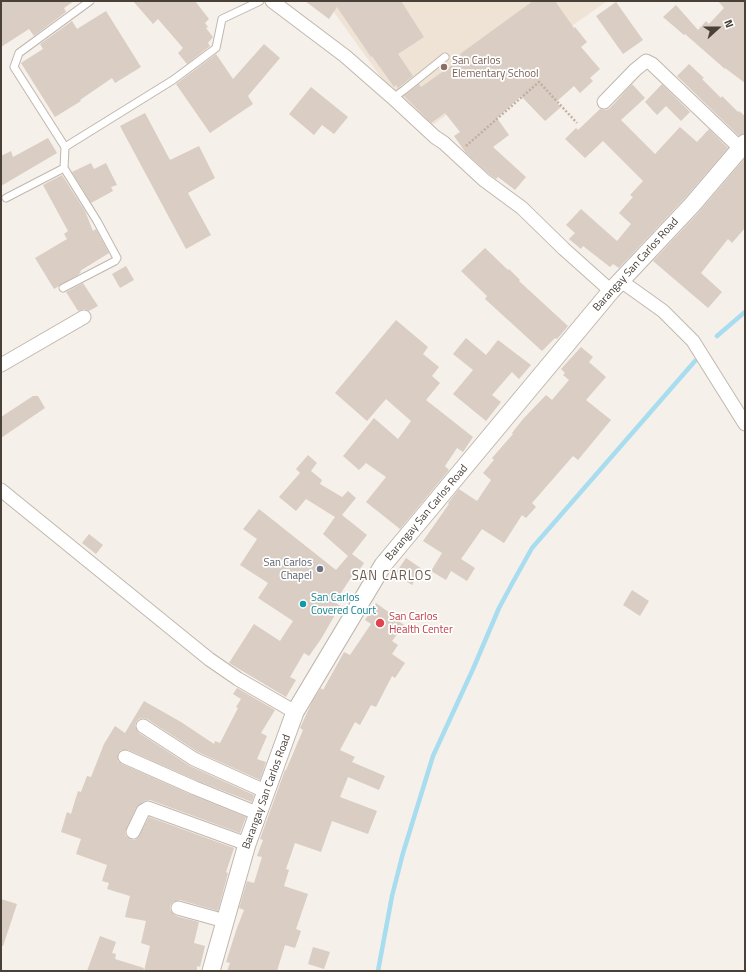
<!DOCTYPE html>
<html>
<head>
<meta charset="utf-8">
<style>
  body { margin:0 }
  #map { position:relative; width:746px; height:972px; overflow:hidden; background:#f5f0ea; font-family:"Titillium Web",sans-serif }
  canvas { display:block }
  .frame { position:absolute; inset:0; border:2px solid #494038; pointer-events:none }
  .north { position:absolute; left:698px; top:8px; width:40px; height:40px; -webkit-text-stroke:3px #fff; paint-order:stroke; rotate:69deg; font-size:11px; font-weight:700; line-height:16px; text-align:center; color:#494038 }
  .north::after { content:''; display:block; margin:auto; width:14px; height:18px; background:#494038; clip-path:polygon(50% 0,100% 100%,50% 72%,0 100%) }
</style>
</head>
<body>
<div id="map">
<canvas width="746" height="972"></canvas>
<div class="frame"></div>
<div class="north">N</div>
</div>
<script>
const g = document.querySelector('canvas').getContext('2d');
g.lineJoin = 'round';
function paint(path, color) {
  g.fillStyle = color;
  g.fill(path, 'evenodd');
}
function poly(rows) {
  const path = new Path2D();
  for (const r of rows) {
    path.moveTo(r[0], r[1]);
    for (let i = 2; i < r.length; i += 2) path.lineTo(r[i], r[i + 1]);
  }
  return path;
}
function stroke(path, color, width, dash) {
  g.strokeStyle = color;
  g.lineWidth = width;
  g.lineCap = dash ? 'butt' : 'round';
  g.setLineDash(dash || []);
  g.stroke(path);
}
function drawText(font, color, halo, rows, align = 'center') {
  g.font = font + ' "Titillium Web",sans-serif';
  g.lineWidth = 3.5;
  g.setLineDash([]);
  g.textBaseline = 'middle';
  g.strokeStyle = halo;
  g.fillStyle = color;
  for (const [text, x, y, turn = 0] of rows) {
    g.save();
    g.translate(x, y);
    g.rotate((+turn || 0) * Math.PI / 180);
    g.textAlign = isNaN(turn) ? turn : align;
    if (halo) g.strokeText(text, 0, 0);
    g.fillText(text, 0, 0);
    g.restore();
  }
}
paint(poly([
  [326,1,607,1,421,133]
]), '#eee3d5');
stroke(poly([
  [717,336,745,312],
  [378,971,392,896,403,853,433,756,473,669,499,608,513,582,532,548,695,361]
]), '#a8ddf0', 4.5);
paint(poly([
  [1,1,74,1,64,8,66,12,34,36,29,29,1,47],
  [133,1,195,1,209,19,205,23,208,27,206,28,213,37,208,43,210,46,187,64,178,53,183,48,158,19,153,24],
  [305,1,401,1,424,37,398,54,413,76,398,88,396,85,394,87,372,56,371,57,337,7,329,19],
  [533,1,555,1,574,28,575,27,587,42,581,47,600,69,590,78,593,81,580,93,574,86,556,102,561,107,545,121,521,96,497,118,509,135,493,147,526,177,515,190,498,177,496,179,489,174,466,153,454,136,460,132,445,113,431,123,404,96,419,84,421,87,462,58,460,54],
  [718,1,745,1,745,83,725,68,725,69,685,34,684,35,663,17,676,5,698,30,706,21,709,24,724,8],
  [616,2,643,40,623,54,596,16],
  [106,11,141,67,115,83,112,78,80,100,81,101,55,117,21,63,43,49,40,44,72,21,77,29],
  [264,44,280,58,248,96,253,104,210,133,176,84,216,54,233,79],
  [689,64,704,78,702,79,721,98,722,96,738,112,739,111,745,116,745,133,739,136,677,76],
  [632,84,645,98,621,120,655,154,680,127,697,142,709,129,728,148,685,198,619,268,613,264,610,267,583,246,581,249,569,239,575,233,566,225,581,209,617,241,631,224,619,213,633,197,630,195,643,181,603,141,585,158,565,139,576,128,578,130,600,109,606,110,610,108],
  [662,84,690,112,681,121,666,106,657,115,645,102],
  [311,87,348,117,334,134,322,125,314,135,289,114],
  [145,113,170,160,199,146,215,178,188,193,211,235,186,249,120,126],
  [48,138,57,153,1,186,1,156,11,151,13,157],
  [745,158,745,228,732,243,728,239,701,273,722,292,708,308,653,261,699,212],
  [91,163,94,169,106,163,117,185,111,187,113,191,91,203,72,172],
  [62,175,85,211,93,231,96,229,109,253,80,271,81,272,78,275,54,289,35,258,67,239,64,234,68,231,43,185],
  [485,248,508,270,509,269,520,280,519,281,568,326,557,339,555,338,542,351,485,299,487,296,461,271],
  [126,266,134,280,120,288,112,274],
  [83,283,98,306,89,311,84,309,78,311,66,292],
  [396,320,428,347,423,354,439,367,432,376,440,383,426,400,473,437,463,452,457,448,445,466,449,470,400,529,366,502,386,477,366,463,359,470,343,456,374,418,398,439,411,421,386,399,367,421,335,393],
  [466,338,486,355,498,340,531,365,519,379,512,372,492,395,501,402,486,421,453,394,473,370,453,354],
  [581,347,593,357,589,362,606,377,586,400,611,420,578,460,573,456,532,503,536,507,526,518,522,515,504,543,482,529,461,559,475,568,467,581,451,571,446,580,431,571,442,553,423,541,449,504,448,503,459,489,477,501,491,480,483,473,494,460,492,458,513,434,512,433,523,419,546,395,552,400,569,380,563,375,565,373,561,369],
  [33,396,38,396,45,408,1,438,1,417],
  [308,455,317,463,311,471,322,480,320,484,342,497,348,491,356,498,342,515,367,535,352,554,364,563,356,575,354,573,335,602,340,606,321,639,309,656,304,653,290,677,296,680,286,697,229,663,254,624,280,641,293,621,258,598,268,583,240,565,257,539,243,529,259,509,336,570,348,556,323,534,335,517,306,499,296,511,279,497,300,473,296,469],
  [89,534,103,545,96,554,82,543],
  [406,558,422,569,412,585,395,574],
  [632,590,649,601,640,616,623,605],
  [376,603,394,616,393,617,404,625,392,641,398,645,392,654,405,663,395,678,392,676,376,707,371,705,360,725,355,722,340,750,355,757,352,762,385,776,379,790,348,777,340,797,377,811,368,834,332,821,321,852,295,843,286,869,289,870,284,886,308,894,296,929,301,931,295,948,285,945,277,971,227,971,230,963,226,962,237,928,244,910,239,908,247,881,254,883,262,857,257,856,263,840,260,839,285,770,286,770,303,730,300,728,312,702,321,688,323,690,344,652,350,655,371,624,365,620],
  [237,688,275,710,261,733,267,736,257,759,266,762,260,780,198,752,147,719,143,718,139,719,136,722,135,726,139,733,190,766,254,795,252,802,198,781,128,750,121,750,118,754,118,761,122,764,192,795,246,817,240,833,150,800,144,801,136,808,125,832,126,836,130,839,134,840,138,838,149,817,234,848,226,872,228,873,218,911,180,900,173,902,170,906,170,910,176,916,199,922,194,943,205,946,200,967,197,966,197,971,144,971,150,946,141,943,146,921,125,917,130,896,107,889,109,883,102,881,107,865,76,854,81,839,61,832,67,812,71,814,78,791,81,792,87,776,91,777,104,744,115,726,125,733,144,701,181,722,214,744,215,741,220,743,238,708,236,707,241,699,233,694],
  [1,899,17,904,3,946,1,946],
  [100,936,116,942,112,953,116,954,115,959,144,968,143,971,87,971],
  [313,947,330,952,324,969,308,964]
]), '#dacdc3');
const service = poly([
  [393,98,404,90,445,57],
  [65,147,14,67,19,53,90,1],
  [6,198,64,168,65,147,173,80,216,48,222,19,260,1],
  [63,288,115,261,117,258,97,221,64,168]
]);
const minor = poly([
  [272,1,345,56,393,98,435,137,444,143,484,180,522,208,564,249,611,291],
  [604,102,635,70,646,61,652,64,740,148],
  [621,281,663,311,693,341,745,424],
  [1,365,84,317],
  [1,490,209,659,238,679,295,712],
  [143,726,194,759,267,792],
  [125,757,195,788,259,814],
  [133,832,143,811,148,808,247,844],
  [178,908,225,921]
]);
const tertiary = poly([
  [211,971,247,844,295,712,383,565,611,291,692,205,745,143]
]);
stroke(service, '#c1b7ad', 9);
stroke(minor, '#c1b7ad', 15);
stroke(tertiary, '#c1b7ad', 19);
stroke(poly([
  [466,146,539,82,577,123]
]), '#c2b09e', 2.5, [2, 2]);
stroke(service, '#fff', 7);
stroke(minor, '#fff', 13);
stroke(tertiary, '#fff', 17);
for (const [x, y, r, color] of [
  [444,67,4,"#8d6e63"],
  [320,569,4,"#6b7280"],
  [303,604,4,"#0f9aa8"],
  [380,623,5,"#e0444e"]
]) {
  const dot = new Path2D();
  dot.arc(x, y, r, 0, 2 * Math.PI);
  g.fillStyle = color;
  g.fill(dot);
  stroke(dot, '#fff', 1.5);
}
drawText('11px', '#785e54', '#fff', [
  ["San Carlos",452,61],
  ["Elementary School",452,74]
], 'left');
drawText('11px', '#494038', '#fff', [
  ["Barangay San Carlos Road",636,265,-48],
  ["Barangay San Carlos Road",427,513,-50],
  ["Barangay San Carlos Road",267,792,-70]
]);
drawText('11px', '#5b616d', '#fff', [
  ["San Carlos",312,563],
  ["Chapel",312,576]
], 'right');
drawText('11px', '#0d838f', '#fff', [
  ["San Carlos",311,598],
  ["Covered Court",311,611]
], 'left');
drawText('11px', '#be3a42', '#fff', [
  ["San Carlos",389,617],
  ["Health Center",389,630]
], 'left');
g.letterSpacing = '1px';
drawText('13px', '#6c5c50', '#fff', [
  ["SAN CARLOS",392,577]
]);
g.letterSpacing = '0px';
</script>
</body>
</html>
